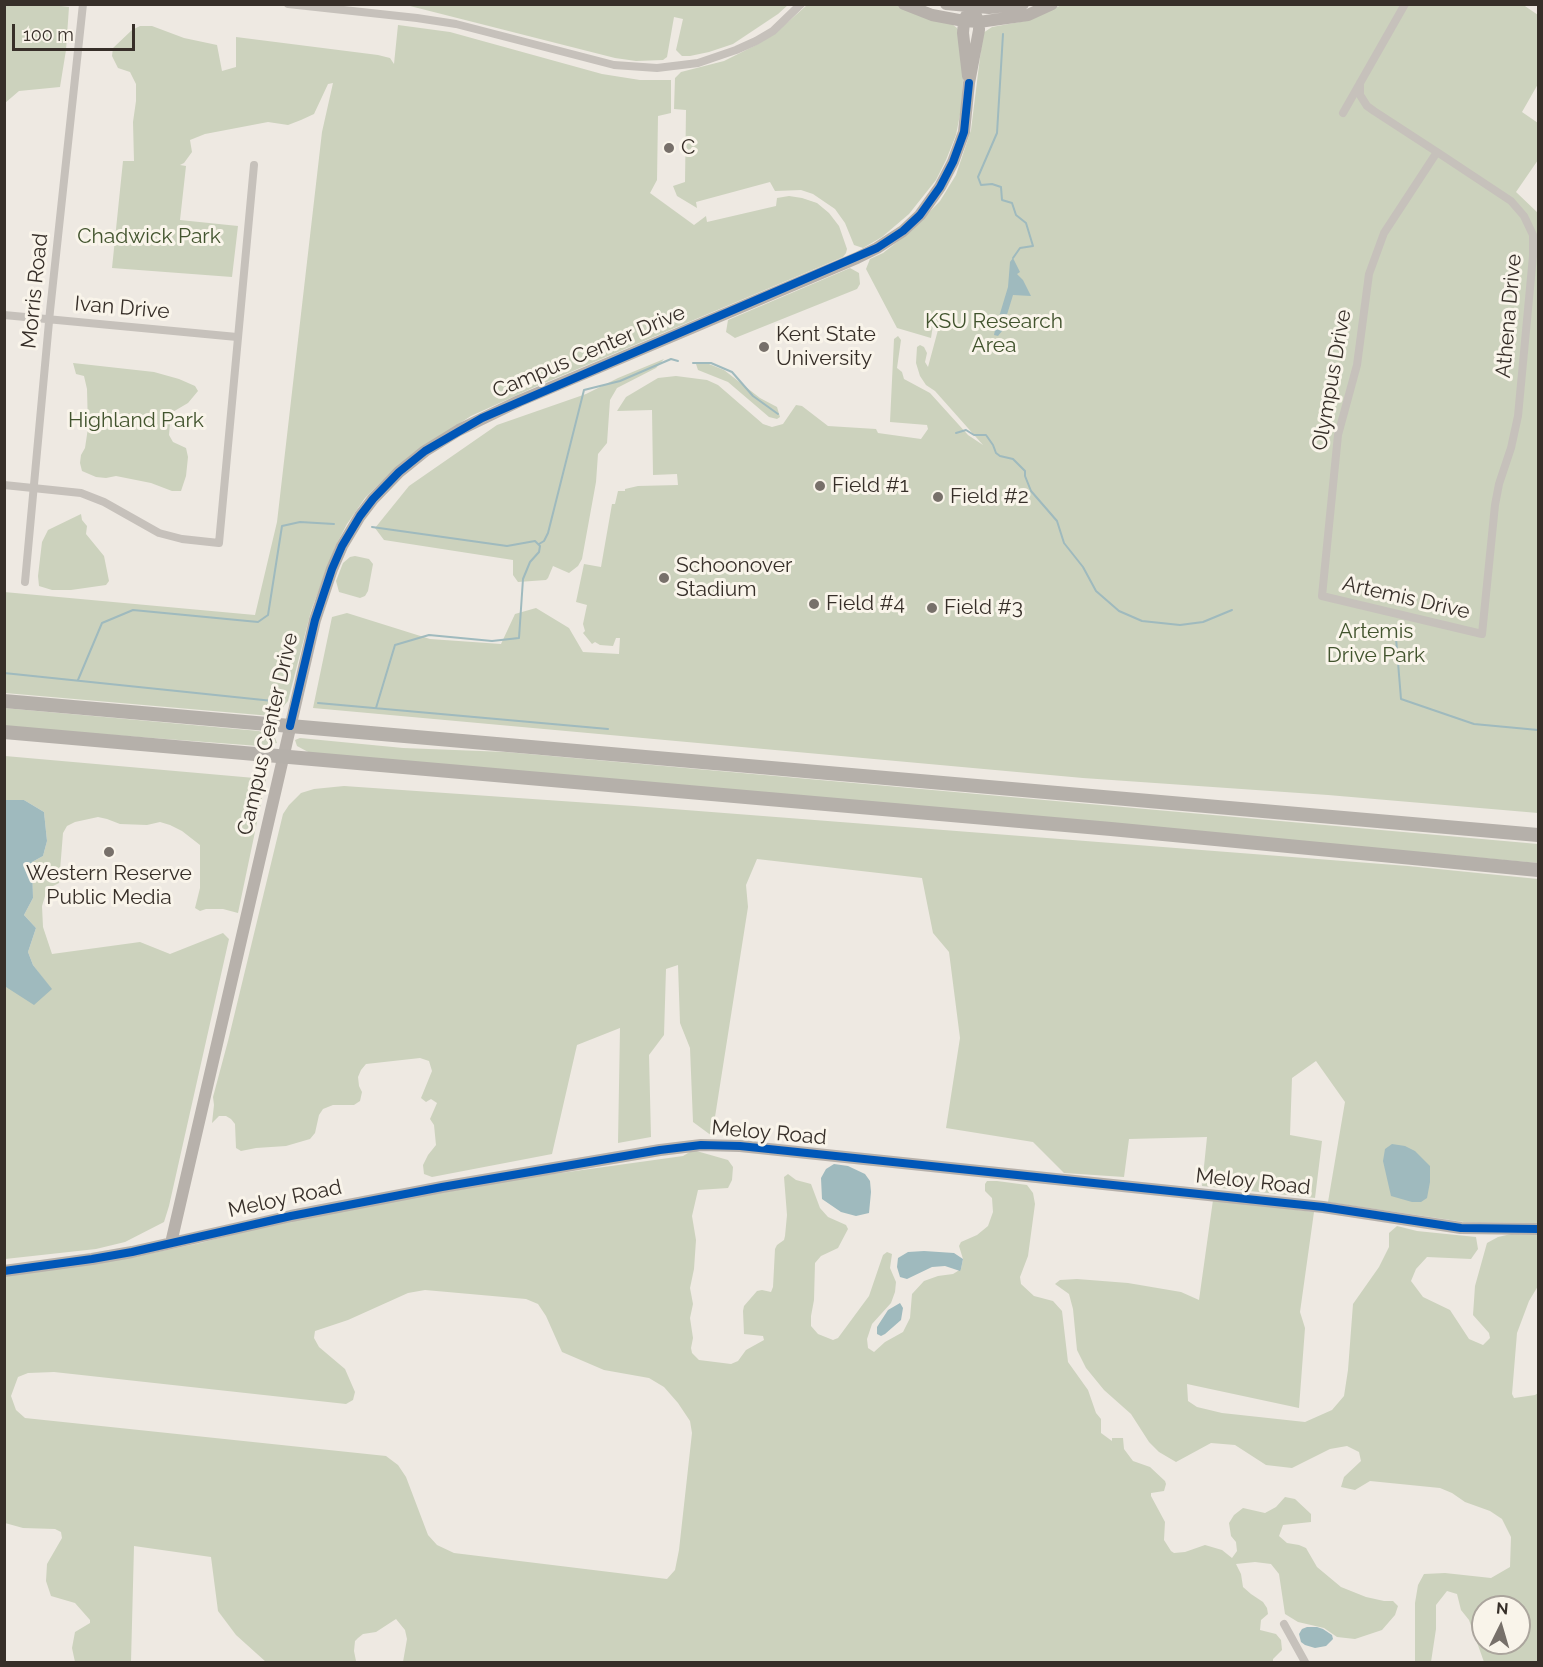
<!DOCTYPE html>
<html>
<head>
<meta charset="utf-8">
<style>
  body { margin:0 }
  #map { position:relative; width:1543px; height:1667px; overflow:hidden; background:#eee9e2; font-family:Raleway,sans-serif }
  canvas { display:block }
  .frame { position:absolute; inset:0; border:6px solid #372f29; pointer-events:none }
  .north { position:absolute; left:1471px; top:1595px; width:60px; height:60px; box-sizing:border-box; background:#f9f4ea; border:2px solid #aba59d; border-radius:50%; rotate:5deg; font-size:16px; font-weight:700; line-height:24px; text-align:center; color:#372f29 }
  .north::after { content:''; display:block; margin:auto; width:21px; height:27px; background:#77706a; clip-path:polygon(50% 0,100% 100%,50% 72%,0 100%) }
  .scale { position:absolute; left:12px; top:24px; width:123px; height:27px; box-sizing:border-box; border:3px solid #372f29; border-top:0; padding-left:8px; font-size:18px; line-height:21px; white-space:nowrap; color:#372f29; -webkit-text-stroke:4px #f9f4ea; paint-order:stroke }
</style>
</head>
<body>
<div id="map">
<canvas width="1543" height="1667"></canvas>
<div class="frame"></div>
<div class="north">N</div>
<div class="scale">100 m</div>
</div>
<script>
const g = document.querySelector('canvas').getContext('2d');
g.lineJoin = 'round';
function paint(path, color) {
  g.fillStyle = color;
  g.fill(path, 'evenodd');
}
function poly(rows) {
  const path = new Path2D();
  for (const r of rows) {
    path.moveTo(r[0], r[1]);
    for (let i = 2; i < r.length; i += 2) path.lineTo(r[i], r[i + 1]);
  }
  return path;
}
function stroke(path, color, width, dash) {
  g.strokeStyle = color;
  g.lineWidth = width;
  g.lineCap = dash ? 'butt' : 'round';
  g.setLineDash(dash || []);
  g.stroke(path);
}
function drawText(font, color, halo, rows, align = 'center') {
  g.font = font + ' Raleway,sans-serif';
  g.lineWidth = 6;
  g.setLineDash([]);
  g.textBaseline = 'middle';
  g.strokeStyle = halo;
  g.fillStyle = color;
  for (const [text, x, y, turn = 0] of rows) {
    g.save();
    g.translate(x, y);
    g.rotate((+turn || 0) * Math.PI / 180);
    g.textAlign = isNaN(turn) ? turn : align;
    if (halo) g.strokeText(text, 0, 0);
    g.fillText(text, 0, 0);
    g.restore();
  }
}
paint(poly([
  [5,4,53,5,69,7,66,50,60,87,19,91,5,103],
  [1064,4,1522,4,1538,15,1538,84,1522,112,1538,123,1538,160,1516,192,1538,213,1538,813,1328,795,1083,778,313,708,332,617,347,613,430,639,501,644,515,614,536,608,569,628,583,652,619,654,620,638,616,638,613,646,600,645,595,642,592,644,583,633,585,631,583,624,587,605,576,602,584,564,601,567,612,504,615,504,618,491,625,491,625,489,638,486,678,485,677,474,653,475,652,410,617,411,626,397,658,378,676,376,707,380,718,385,763,424,772,427,783,424,796,405,802,406,828,426,876,429,878,433,921,439,928,429,927,425,890,422,894,339,898,336,901,340,897,368,902,372,904,379,930,393,968,435,983,445,935,391,926,385,920,376,916,363,917,347,920,345,924,347,927,353,925,362,928,367,938,330,937,327,933,325,931,338,897,328,866,269,870,259,883,253,911,231,940,201,956,175,971,130,983,33,992,27,1025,21],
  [406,5,788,5,778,14,733,44,709,52,690,56,682,56,676,50,683,19,674,17,667,57,663,60,636,61,615,58],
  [807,5,896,5,952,24,957,28,961,35,963,80,961,109,956,135,946,160,936,180,909,214,882,237,863,248,854,245,845,223,835,209,813,194,801,190,775,191,770,182,696,202,697,208,677,196,673,186,685,182,686,110,674,109,675,78,681,72,724,61,758,44,789,21],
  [398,25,450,32,602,74,640,80,671,80,671,113,658,116,657,180,650,193,694,225,706,216,707,222,776,206,777,198,789,196,802,198,817,203,829,213,839,226,847,249,846,253,843,257,535,387,471,416,412,454,389,474,365,498,347,524,335,547,311,611,288,701,278,713,271,716,5,693,4,592,255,615,277,522,322,132,333,83,328,84,314,114,301,120,288,125,268,122,205,134,190,140,192,152,184,163,180,165,186,166,180,220,238,226,232,277,112,268,123,161,134,161,133,122,136,101,136,84,130,72,118,68,112,56,113,48,132,30,140,26,152,26,184,38,217,45,222,71,236,67,236,37,378,55,390,58,394,64],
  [850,268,859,273,860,284,857,289,735,338,726,332,728,320],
  [664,359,656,368,617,388,610,400,607,443,598,454,596,482,582,559,578,566,569,573,553,566,548,578,546,580,518,582,513,575,513,560,384,540,375,528,409,486,497,425,586,394,618,378],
  [73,363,154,372,179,379,195,386,198,391,188,403,171,413,169,435,173,442,186,448,188,457,186,476,181,491,172,491,151,483,116,476,106,478,96,477,82,471,80,463,81,455,85,448,88,428,87,389,84,376,76,374],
  [696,364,709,364,724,370,760,398,777,407,780,417,777,419,769,417,728,382,698,370],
  [81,514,82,520,87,526,86,534,104,556,109,581,106,585,71,590,52,590,39,586,38,576,42,542,48,530],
  [355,556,369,559,373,564,368,591,365,596,360,598,339,592,336,581,343,563,350,557],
  [4,708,259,731,275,738,277,743,259,746,5,727],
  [300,738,403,748,506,752,1538,844,1538,863,322,755,310,753,297,746,295,740],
  [5,756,266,779,238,913,223,909,206,909,200,911,195,908,200,888,200,845,182,831,170,825,160,822,147,825,120,824,107,819,98,817,75,822,67,826,63,833,59,883,51,887,46,893,42,906,43,927,52,954,140,942,170,954,223,933,229,939,169,1206,164,1222,125,1242,96,1249,5,1259,4,978,6,987,51,989,33,965,28,952,36,928,24,915,33,898,32,862,43,856,47,841,44,812,24,800,5,800],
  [344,786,634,806,1408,866,1538,879,1538,1223,1464,1222,1328,1202,1345,1102,1316,1061,1292,1078,1290,1135,1322,1141,1315,1198,1202,1186,1207,1137,1129,1139,1124,1177,1064,1173,1033,1142,946,1128,960,1038,949,952,933,933,922,878,757,859,746,885,748,907,712,1136,693,1122,690,1048,680,1023,678,965,666,969,664,1035,649,1055,651,1137,618,1143,620,1028,577,1045,552,1154,432,1177,424,1174,423,1165,428,1155,436,1145,434,1125,430,1119,437,1103,431,1099,426,1102,421,1098,432,1071,429,1061,420,1058,366,1064,361,1070,358,1077,359,1086,362,1092,360,1101,354,1105,333,1105,323,1109,319,1115,315,1133,310,1139,286,1146,256,1148,241,1151,236,1148,235,1124,231,1119,226,1116,219,1116,212,1123,214,1105,213,1097,228,1041,283,814,289,805,301,793,314,789],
  [693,1150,728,1160,733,1167,732,1180,728,1188,698,1190,692,1216,696,1240,694,1269,690,1288,693,1304,690,1318,693,1338,691,1348,692,1353,699,1360,731,1364,738,1361,746,1350,764,1340,763,1336,744,1334,743,1311,744,1306,757,1291,762,1290,771,1292,773,1287,775,1249,777,1245,784,1240,785,1236,787,1215,784,1177,788,1174,796,1180,811,1184,820,1208,828,1217,846,1225,848,1229,838,1248,821,1256,815,1263,814,1300,811,1316,811,1326,818,1334,833,1340,838,1338,869,1296,883,1255,887,1252,892,1254,890,1268,896,1282,895,1292,891,1303,872,1324,867,1339,868,1348,874,1352,885,1342,903,1332,910,1318,912,1294,924,1281,938,1276,953,1274,961,1269,963,1259,959,1246,961,1242,977,1235,988,1226,993,1212,992,1198,985,1191,985,1184,987,1181,997,1181,1027,1185,1033,1193,1035,1204,1028,1256,1020,1277,1021,1284,1034,1296,1053,1301,1062,1311,1068,1362,1088,1390,1096,1413,1101,1419,1101,1433,1112,1441,1112,1438,1123,1438,1124,1449,1133,1461,1150,1467,1165,1481,1166,1484,1164,1491,1151,1493,1151,1496,1165,1522,1164,1540,1171,1551,1174,1553,1185,1552,1205,1545,1222,1550,1232,1558,1237,1551,1236,1542,1231,1536,1229,1523,1234,1515,1243,1508,1265,1513,1276,1507,1285,1497,1295,1499,1311,1514,1311,1522,1283,1525,1279,1536,1287,1543,1299,1545,1306,1548,1317,1567,1341,1587,1366,1597,1384,1601,1393,1601,1398,1606,1395,1615,1382,1630,1355,1639,1337,1637,1324,1628,1298,1622,1285,1614,1279,1574,1271,1564,1255,1562,1236,1564,1241,1574,1243,1587,1251,1594,1263,1602,1267,1608,1268,1614,1261,1620,1260,1630,1276,1634,1281,1640,1282,1650,1273,1659,1273,1662,403,1662,407,1639,405,1630,396,1619,376,1632,363,1634,358,1638,355,1641,354,1651,356,1661,355,1662,266,1662,236,1635,218,1611,211,1557,134,1546,131,1662,75,1662,72,1648,75,1632,90,1623,90,1620,75,1603,51,1596,46,1581,47,1564,62,1538,61,1532,55,1529,23,1528,5,1523,4,1276,124,1259,200,1243,294,1219,525,1178,683,1156],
  [425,1290,526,1299,538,1304,546,1316,562,1352,604,1370,649,1378,664,1387,678,1403,690,1421,692,1433,679,1550,675,1570,667,1579,454,1553,437,1545,428,1535,406,1477,398,1465,386,1456,25,1418,16,1410,11,1396,18,1377,28,1373,54,1372,346,1404,353,1400,355,1392,345,1369,319,1347,314,1338,315,1331,348,1320,408,1293],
  [1213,1200,1314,1212,1300,1312,1305,1328,1299,1408,1187,1384,1188,1401,1197,1407,1222,1413,1305,1422,1332,1410,1344,1396,1348,1370,1353,1304,1379,1267,1389,1247,1389,1233,1397,1226,1417,1231,1476,1237,1478,1249,1471,1259,1427,1257,1416,1269,1411,1281,1423,1297,1450,1310,1469,1339,1483,1345,1490,1338,1489,1333,1473,1315,1475,1286,1487,1243,1498,1237,1511,1234,1538,1235,1538,1286,1529,1301,1517,1333,1512,1394,1514,1398,1535,1395,1538,1393,1538,1662,1484,1662,1469,1620,1461,1610,1457,1594,1447,1591,1436,1605,1436,1629,1431,1662,1415,1662,1415,1603,1418,1585,1424,1574,1445,1573,1491,1578,1510,1567,1511,1537,1502,1519,1490,1511,1465,1502,1452,1493,1440,1488,1370,1481,1355,1490,1341,1487,1344,1477,1361,1461,1359,1452,1347,1446,1330,1449,1292,1468,1266,1465,1235,1445,1211,1443,1176,1462,1159,1452,1149,1442,1131,1414,1104,1390,1086,1368,1077,1350,1073,1309,1069,1294,1055,1284,1060,1280,1077,1279,1128,1283,1181,1292,1199,1300],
  [1483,1607,1519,1607,1519,1643,1483,1643]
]), '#ccd2bd');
paint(poly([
  [1013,258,1020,272,1017,274,1023,280,1031,296,1013,295,1002,331,998,336,994,335,995,330,1008,287,1010,262],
  [5,800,24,800,44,812,47,841,43,856,32,862,33,898,24,915,36,928,28,952,33,965,52,989,34,1005,6,987],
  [1392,1144,1405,1146,1415,1151,1430,1166,1430,1182,1427,1198,1421,1202,1412,1202,1391,1196,1383,1161,1385,1149],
  [834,1164,848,1166,865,1174,870,1181,871,1192,869,1213,856,1216,841,1212,822,1199,821,1178,826,1169],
  [924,1251,954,1253,963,1259,961,1269,960,1271,945,1266,932,1267,907,1279,900,1277,897,1267,898,1258,908,1252],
  [900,1303,903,1308,901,1320,885,1334,881,1336,877,1334,877,1327,888,1310],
  [1307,1627,1317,1627,1323,1629,1332,1635,1333,1639,1326,1646,1315,1648,1305,1645,1301,1642,1299,1634,1302,1629]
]), '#9fbabe');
stroke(poly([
  [1003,34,997,133,978,177,981,185,992,184,1001,187,1002,200,1012,203,1016,215,1026,223,1033,246,1020,248,1013,258],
  [693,363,711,363,732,372,753,396,778,414],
  [956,433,966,430,974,435,986,435,993,445,996,453,1000,456,1013,459,1025,471,1025,476,1031,491,1057,521,1064,543,1083,567,1096,591,1119,611,1142,621,1180,625,1203,622,1232,610],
  [372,527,507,546,535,541,540,546,539,552,530,562,523,579,519,638,492,641,429,635,395,645,376,708],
  [539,544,544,541,548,533,584,390,620,381,671,359,678,361],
  [1391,631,1394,631,1396,638,1401,699,1474,724,1538,730],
  [4,673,273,701],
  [78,680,102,623,133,610,258,622,268,615,282,526,300,522,334,524],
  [318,703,608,729]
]), '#9fbabe', 2);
stroke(poly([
  [288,4,417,18,456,24,614,65,657,68,698,63,736,50,756,41,773,31,801,4],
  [1360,83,1360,95,1367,106,1374,111,1437,152,1511,201,1524,216,1533,235,1533,256,1518,416,1511,448,1499,484,1495,505,1482,634,1322,596,1338,435,1357,365,1369,274,1384,233,1437,152],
  [1343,113,1405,4],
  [4,315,237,337],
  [4,485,81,493,104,502,159,533,182,539,219,543,254,165],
  [25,582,50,311,83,4],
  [1284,1624,1305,1662]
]), '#c6c1bb', 8);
stroke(poly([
  [904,4,932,15,964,21,979,22,1028,15,1052,4],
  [946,4,989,8,1023,4],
  [966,16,964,21,963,33,968,76],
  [171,1243,315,620,332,569,342,546,360,516,373,499,399,472,425,451,459,430,519,401,857,258,877,248,903,231,920,215,940,187,953,162,964,132,969,83,979,30,979,22,972,8],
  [4,1271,92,1259,132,1252,291,1216,442,1187,660,1150,701,1145,740,1146,1323,1207,1461,1228,1538,1229]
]), '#b7b1ab', 12);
stroke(poly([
  [4,701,1538,835],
  [4,732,1111,829,1538,870]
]), '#b5b0aa', 14);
stroke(poly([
  [290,726,315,620,332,569,342,546,360,516,373,499,399,472,425,451,482,418,877,248,903,231,920,215,940,187,953,162,964,132,969,83],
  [4,1271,92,1259,132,1252,291,1216,442,1187,660,1150,701,1145,740,1146,1323,1207,1461,1228,1538,1229]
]), '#0057b8', 8);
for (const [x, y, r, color] of [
  [669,148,6,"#77706a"],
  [764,347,6,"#77706a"],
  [820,486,6,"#77706a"],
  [938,497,6,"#77706a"],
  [664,578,6,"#77706a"],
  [814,604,6,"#77706a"],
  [932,608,6,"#77706a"],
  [109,852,6,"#77706a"]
]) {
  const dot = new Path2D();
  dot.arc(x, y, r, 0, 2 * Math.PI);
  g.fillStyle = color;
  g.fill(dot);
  stroke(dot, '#f9f4ea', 2);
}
drawText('21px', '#372f29', '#f9f4ea', [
  ["C",681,148],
  ["Kent State",776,335],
  ["University",776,359],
  ["Field #1",832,486],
  ["Field #2",950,497],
  ["Schoonover",676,566],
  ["Stadium",676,590],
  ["Field #4",826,604],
  ["Field #3",944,608],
  ["Western Reserve",109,874,"center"],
  ["Public Media",109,898,"center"]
], 'left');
drawText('21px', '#42542e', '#f9f4ea', [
  ["Chadwick Park",149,237],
  ["KSU Research",994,322],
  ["Area",994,346],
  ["Highland Park",136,421],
  ["Artemis",1376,632],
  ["Drive Park",1376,656]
]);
drawText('21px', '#372f29', '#f9f4ea', [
  ["Morris Road",35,291,-84],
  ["Ivan Drive",122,308,5],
  ["Athena Drive",1509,316,-85],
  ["Campus Center Drive",589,352,-23],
  ["Olympus Drive",1332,380,-80],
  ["Artemis Drive",1406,598,13],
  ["Campus Center Drive",268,734,-77],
  ["Meloy Road",769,1133,5],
  ["Meloy Road",1253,1182,6],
  ["Meloy Road",285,1199,-12]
]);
</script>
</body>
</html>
